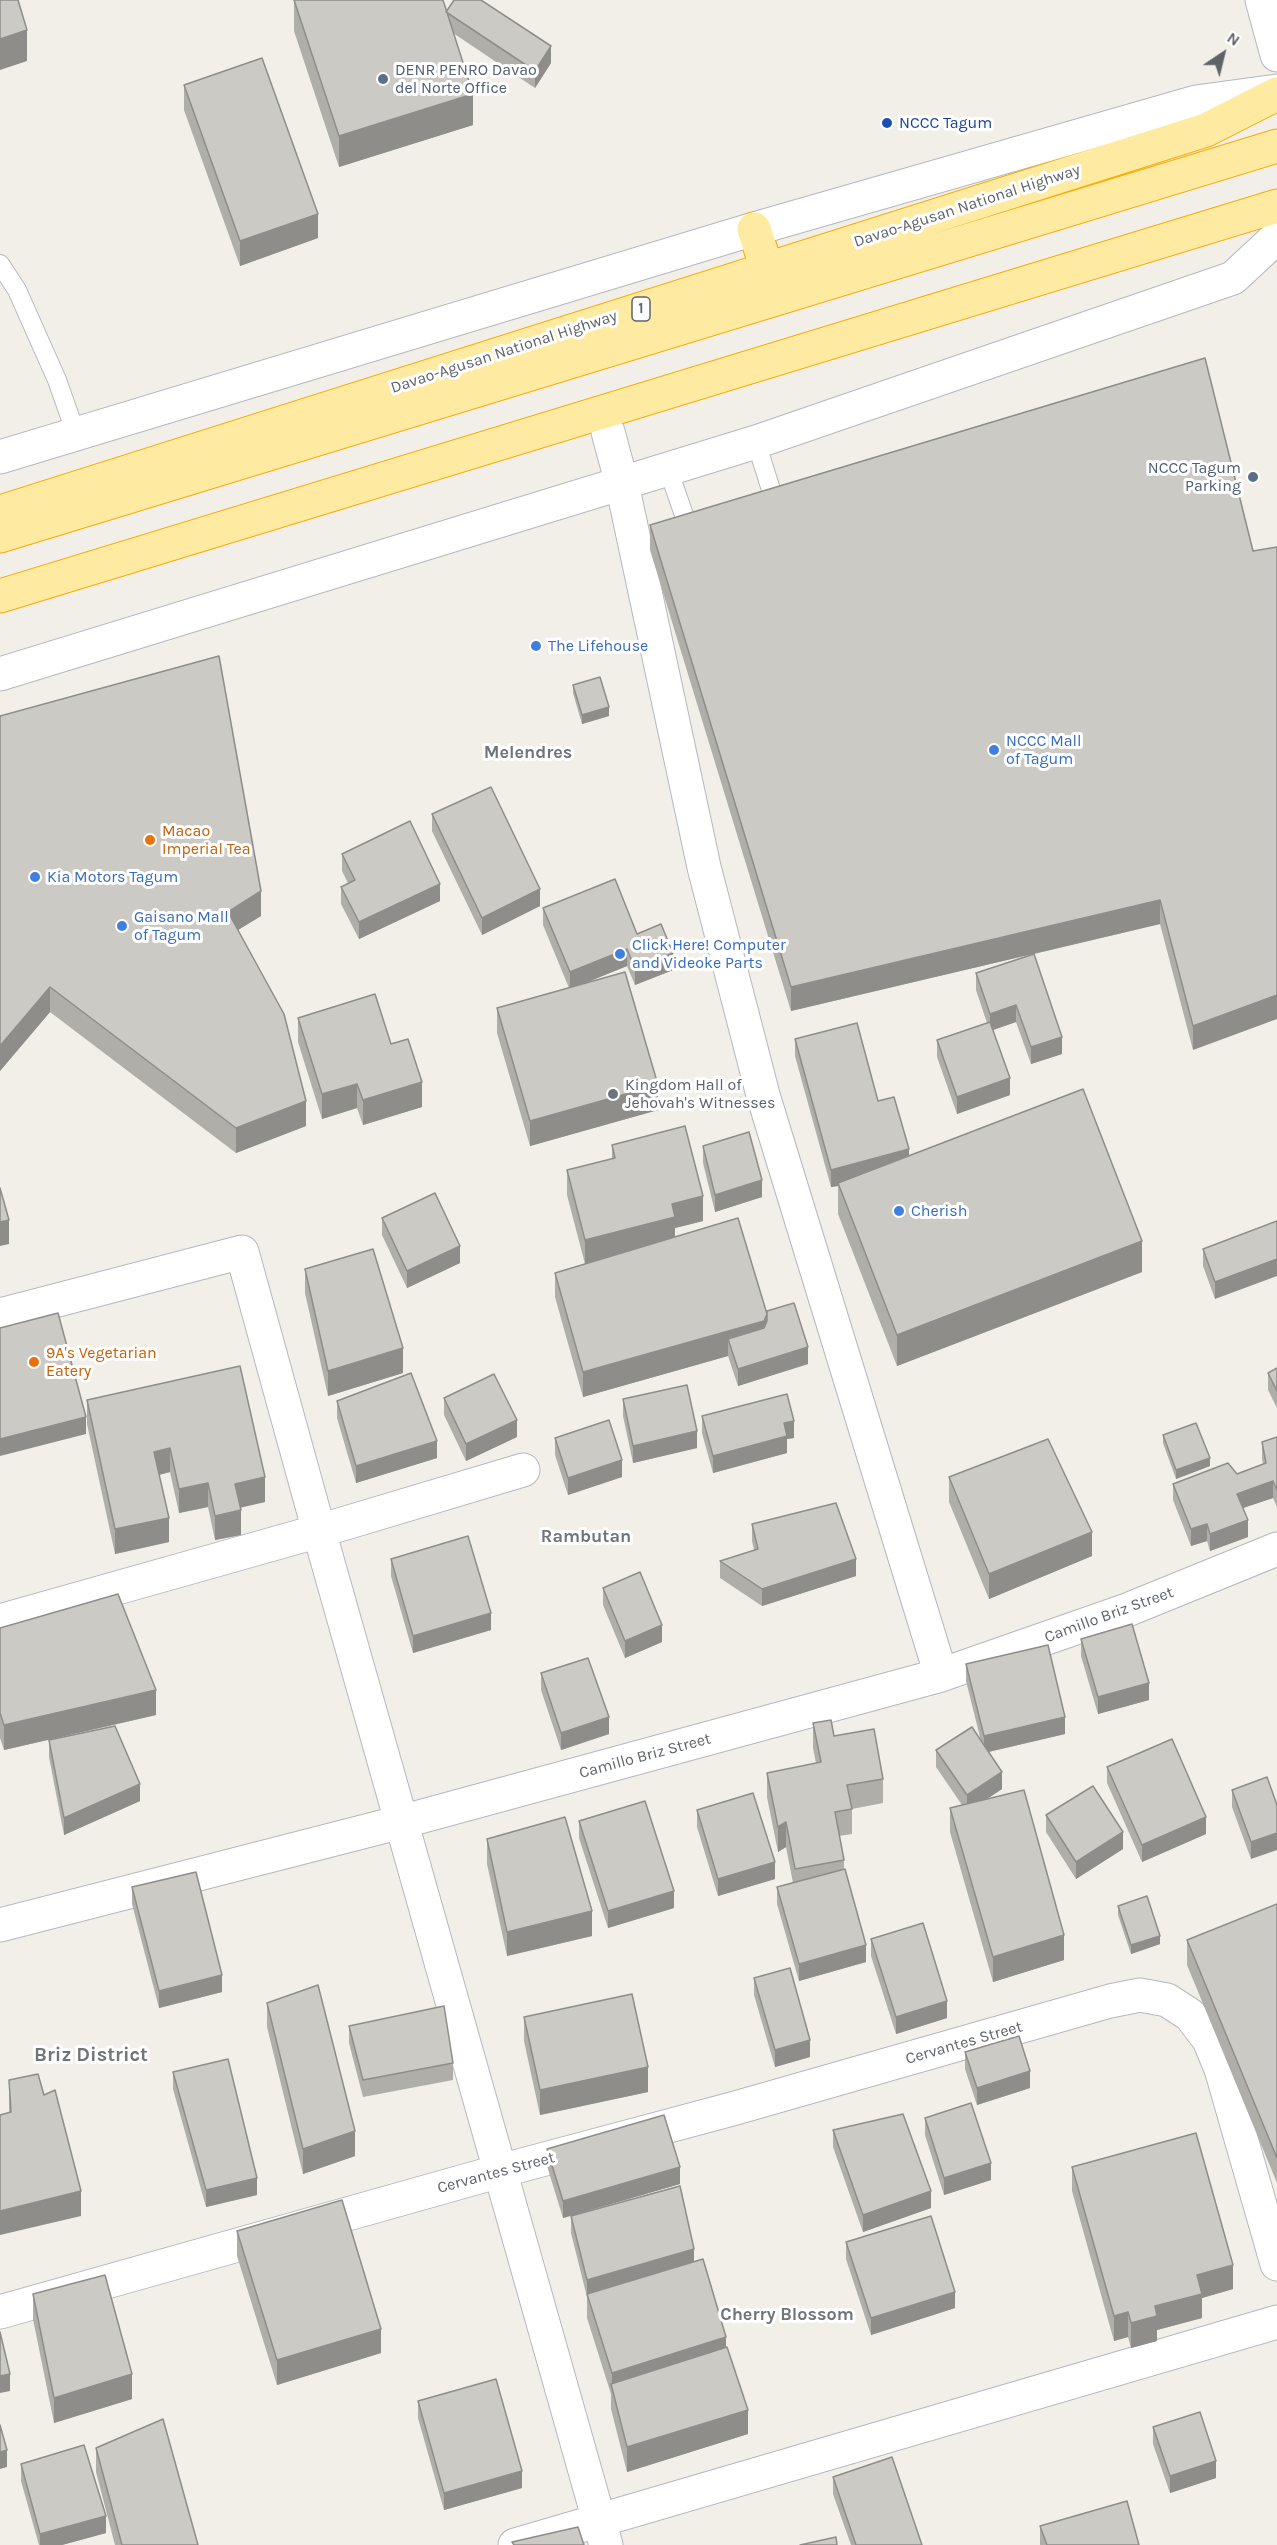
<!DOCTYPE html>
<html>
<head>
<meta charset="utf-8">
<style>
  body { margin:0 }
  #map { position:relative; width:1277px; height:2545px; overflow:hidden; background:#f1efe8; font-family:Karla,sans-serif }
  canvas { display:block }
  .north { position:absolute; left:1193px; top:24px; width:60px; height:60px; -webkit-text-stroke:4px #fff; paint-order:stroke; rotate:35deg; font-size:16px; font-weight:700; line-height:24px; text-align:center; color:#5f6368 }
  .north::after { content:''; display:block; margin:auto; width:21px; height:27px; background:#5f6368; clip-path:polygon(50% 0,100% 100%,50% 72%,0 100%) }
</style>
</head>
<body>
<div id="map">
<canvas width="1277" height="2545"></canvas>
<div class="north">N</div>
</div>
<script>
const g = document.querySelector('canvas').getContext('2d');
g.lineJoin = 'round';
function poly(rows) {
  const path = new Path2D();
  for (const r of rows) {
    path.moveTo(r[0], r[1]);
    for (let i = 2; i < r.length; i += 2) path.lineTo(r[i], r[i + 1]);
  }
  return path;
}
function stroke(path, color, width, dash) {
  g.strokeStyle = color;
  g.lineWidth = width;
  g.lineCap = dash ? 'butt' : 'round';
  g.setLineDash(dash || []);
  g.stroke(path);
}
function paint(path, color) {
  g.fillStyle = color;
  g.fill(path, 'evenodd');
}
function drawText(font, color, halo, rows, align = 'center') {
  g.font = font + ' Karla,sans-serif';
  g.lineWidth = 6;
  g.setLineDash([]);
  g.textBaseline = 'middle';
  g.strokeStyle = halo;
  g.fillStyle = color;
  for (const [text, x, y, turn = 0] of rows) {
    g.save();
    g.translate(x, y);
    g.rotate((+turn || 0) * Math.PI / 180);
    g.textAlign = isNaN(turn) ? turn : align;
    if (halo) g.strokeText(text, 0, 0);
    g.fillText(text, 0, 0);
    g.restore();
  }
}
const service = poly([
  [0,264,17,290,57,380,76,434],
  [756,442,778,512],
  [668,469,692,538]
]);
const minor = poly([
  [1262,0,1277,55],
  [608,432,622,484,704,867,763,1095,941,1675],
  [0,1315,242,1252,319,1531,606,2545],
  [0,1621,319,1531,523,1470],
  [0,1925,401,1822,941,1675,1127,1610,1277,1549],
  [0,2312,500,2171,732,2109,1110,2001,1140,1995,1167,2000,1190,2015,1209,2040,1221,2069,1277,2264],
  [515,2545,1277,2322]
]);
const tertiary = poly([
  [0,457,754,229,1196,102,1277,91],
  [0,674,756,442,1233,278,1277,237]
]);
const trunk = poly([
  [754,229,767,269],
  [0,512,1206,130,1277,94],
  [0,536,1277,146],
  [0,596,1277,206]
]);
stroke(service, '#b5b8bc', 20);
stroke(minor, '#b5b8bc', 35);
stroke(tertiary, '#b5b8bc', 35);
stroke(trunk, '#f9ab00', 35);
stroke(service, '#fff', 18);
stroke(minor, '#fff', 33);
stroke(tertiary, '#fff', 33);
stroke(trunk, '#feeaa1', 33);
paint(poly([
  [294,0,446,11,551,63,535,88,453,33,473,125,339,167,294,31],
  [184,85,318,238,240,266,184,110],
  [1205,358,1193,1050,1160,924,1034,954,1062,1054,1031,1064,1016,1022,993,1030,1010,1095,957,1114,937,1057,937,1040,987,1023,976,990,976,973,1032,954,791,1011,650,550,650,525],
  [573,685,609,716,582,724,573,693],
  [0,716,261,916,238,930,306,1126,236,1153,50,1012,0,1071],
  [432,814,540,906,482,935,432,831],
  [342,854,440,901,359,939,341,904,341,887,348,883,342,871],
  [543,908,637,934,673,970,635,985,627,966,581,985,658,1110,530,1146,497,1033,497,1008,569,988,543,925],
  [298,1018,391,1044,422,1107,363,1125,357,1108,322,1119,298,1042],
  [795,1039,878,1101,909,1156,1142,1272,897,1366,838,1214,838,1186,831,1187,795,1056],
  [612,1145,703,1221,675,1228,675,1237,767,1311,808,1364,738,1386,728,1356,583,1397,555,1297,555,1273,585,1264,567,1195,567,1170,612,1159],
  [703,1146,762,1197,715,1212,703,1163],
  [382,1218,460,1263,407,1288,382,1235],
  [1277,1221,1215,1299,1203,1266,1203,1249],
  [305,1269,403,1373,328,1396,305,1293],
  [1277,1368,1277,1408,1268,1390,1268,1373],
  [444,1398,517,1437,466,1461,444,1415],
  [623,1399,697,1448,633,1463,623,1416],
  [87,1400,265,1502,240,1507,241,1535,215,1540,208,1507,179,1513,170,1472,159,1475,169,1542,115,1554,87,1424],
  [337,1401,437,1458,356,1483,337,1418],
  [702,1416,794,1438,787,1439,787,1453,713,1473,702,1433],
  [1163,1435,1210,1466,1176,1479,1163,1443],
  [1277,1437,1277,1507,1273,1498,1243,1508,1248,1537,1210,1551,1207,1541,1191,1546,1173,1500,1173,1484,1237,1474,1263,1464,1262,1459,1262,1442],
  [555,1438,622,1477,568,1495,555,1455],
  [949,1477,1092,1556,989,1599,949,1502],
  [752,1524,856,1576,762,1606,720,1578,720,1561,754,1550,752,1541],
  [391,1559,491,1630,413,1653,391,1576],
  [603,1588,662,1642,625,1658,603,1605],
  [0,1628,156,1715,4,1750,0,1738],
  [1081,1639,1149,1700,1098,1714,1081,1656],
  [966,1664,1065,1734,988,1752,1002,1789,987,1799,1064,1960,993,1982,950,1832,950,1808,962,1805,936,1767,936,1750,981,1741,966,1681],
  [541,1673,609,1734,561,1750,541,1690],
  [813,1723,834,1736,883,1779,883,1803,852,1809,852,1834,839,1836,844,1860,844,1869,866,1962,799,1981,777,1904,777,1887,793,1883,786,1847,778,1852,767,1797,767,1773,816,1763,813,1748],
  [49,1740,140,1801,64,1835,49,1757],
  [1107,1767,1206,1834,1142,1862,1107,1783],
  [1232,1790,1277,1805,1251,1859,1232,1807],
  [697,1810,775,1879,718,1896,697,1827],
  [1046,1815,1123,1849,1076,1879,1046,1832],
  [579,1821,674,1908,608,1928,579,1838],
  [487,1839,592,1936,507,1956,487,1864],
  [132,1887,222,1992,159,2008,132,1904],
  [1277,1904,1277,2183,1187,1965,1187,1940],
  [1118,1906,1160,1944,1131,1954,1118,1915],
  [871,1939,947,2018,896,2034,871,1956],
  [754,1978,810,2057,775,2067,754,1995],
  [267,2003,355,2156,303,2174,267,2027],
  [524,2017,648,2092,540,2115,524,2041],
  [349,2026,453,2063,453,2080,363,2097,349,2043],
  [965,2052,1030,2088,977,2105,965,2069],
  [173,2072,257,2195,206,2207,173,2089],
  [9,2080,81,2216,9,2112],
  [925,2118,991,2180,944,2195,925,2135],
  [833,2130,931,2208,863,2232,833,2147],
  [547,2149,680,2184,563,2218,547,2166],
  [1072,2167,1233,2289,1202,2298,1202,2318,1157,2330,1157,2341,1131,2348,1128,2337,1114,2341,1072,2191],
  [571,2216,694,2261,726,2348,748,2434,627,2472,611,2409,611,2394,587,2318,587,2297,571,2233],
  [237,2231,381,2353,277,2385,237,2256],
  [846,2242,955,2308,871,2335,846,2259],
  [33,2294,132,2399,54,2423,33,2319],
  [418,2401,522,2488,444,2510,418,2418],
  [1153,2427,1216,2478,1170,2493,1153,2444],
  [96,2448,198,2545,115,2545,96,2472],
  [21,2464,106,2533,62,2545,39,2545,21,2481],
  [833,2477,922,2545,851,2545,833,2494],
  [1040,2526,1139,2545,1040,2545]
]), '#afaea9');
paint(poly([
  [27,30,27,61,0,70,0,39],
  [551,46,551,63,535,88,535,71],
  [473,94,473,125,339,167,339,136],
  [318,214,318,238,240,266,240,241],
  [609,707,609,716,582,724,582,715],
  [440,884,440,901,359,939,359,922],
  [540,889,540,906,482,935,482,918],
  [261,891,261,916,228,936,228,912],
  [1160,900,1160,924,791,1011,791,987],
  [627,949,627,966,570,989,570,972],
  [673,953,673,970,635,985,635,968],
  [50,987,50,1012,0,1071,0,1046],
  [1277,995,1277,1019,1193,1050,1193,1026],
  [1016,1005,1016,1022,990,1031,990,1014],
  [1062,1037,1062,1054,1031,1064,1031,1047],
  [1010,1078,1010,1095,957,1114,957,1097],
  [422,1082,422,1107,363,1125,363,1100],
  [357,1084,357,1108,322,1119,322,1094],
  [658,1085,658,1110,530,1146,530,1121],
  [306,1101,306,1126,236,1153,236,1128],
  [909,1149,909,1166,838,1183,838,1186,831,1187,831,1170],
  [762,1180,762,1197,715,1212,715,1195],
  [703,1196,703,1221,675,1228,675,1242,585,1265,585,1240,672,1204],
  [9,1220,9,1244,0,1246,0,1222],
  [1142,1241,1142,1272,897,1366,897,1335],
  [460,1246,460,1263,407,1288,407,1271],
  [1277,1259,1277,1276,1215,1299,1215,1282],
  [767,1314,767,1338,728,1339,728,1356,583,1397,583,1372],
  [808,1347,808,1364,738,1386,738,1369],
  [403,1348,403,1373,328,1396,328,1371],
  [86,1417,86,1434,0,1456,0,1439],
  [517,1420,517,1437,466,1461,466,1444],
  [794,1421,794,1438,787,1439,787,1453,713,1473,713,1456,784,1423],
  [697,1431,697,1448,633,1463,633,1446],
  [437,1441,437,1458,356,1483,356,1466],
  [170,1448,170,1472,154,1476,154,1452],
  [1210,1458,1210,1466,1176,1479,1176,1470],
  [622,1460,622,1477,568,1495,568,1478],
  [265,1477,265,1502,235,1509,235,1484],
  [1273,1481,1273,1498,1237,1510,1237,1494],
  [208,1483,208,1507,179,1513,179,1489],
  [241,1510,241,1535,215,1540,215,1516],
  [169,1518,169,1542,115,1554,115,1529],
  [1248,1520,1248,1537,1210,1551,1210,1534],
  [1207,1524,1207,1541,1191,1546,1191,1529],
  [1092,1532,1092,1556,989,1599,989,1574],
  [856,1559,856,1576,762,1606,762,1589],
  [491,1613,491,1630,413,1653,413,1636],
  [662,1625,662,1642,625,1658,625,1641],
  [1149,1683,1149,1700,1098,1714,1098,1697],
  [156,1690,156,1715,4,1750,4,1725],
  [609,1717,609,1734,561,1750,561,1733],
  [1065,1717,1065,1734,984,1753,984,1736],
  [1002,1772,1002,1789,967,1812,967,1795],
  [140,1784,140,1801,64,1835,64,1818],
  [1206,1817,1206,1834,1142,1862,1142,1845],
  [786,1822,786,1847,778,1852,778,1827],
  [1123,1832,1123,1849,1076,1879,1076,1862],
  [1277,1833,1277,1850,1251,1859,1251,1842],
  [775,1862,775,1879,718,1896,718,1879],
  [674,1891,674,1908,608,1928,608,1911],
  [592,1911,592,1936,507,1956,507,1932],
  [1064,1935,1064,1960,993,1982,993,1957],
  [1160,1936,1160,1944,1131,1954,1131,1945],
  [866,1945,866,1962,799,1981,799,1964],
  [222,1975,222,1992,159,2008,159,1991],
  [947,2001,947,2018,896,2034,896,2017],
  [810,2040,810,2057,775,2067,775,2050],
  [648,2067,648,2092,540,2115,540,2090],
  [1030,2071,1030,2088,977,2105,977,2088],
  [355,2131,355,2156,303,2174,303,2149],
  [991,2163,991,2180,944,2195,944,2178],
  [680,2167,680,2184,563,2218,563,2201],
  [257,2178,257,2195,206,2207,206,2190],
  [81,2191,81,2216,0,2235,0,2211],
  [931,2191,931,2208,863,2232,863,2215],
  [694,2249,694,2266,587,2294,587,2297,587,2280],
  [1233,2265,1233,2289,1202,2298,1202,2318,1157,2330,1157,2341,1131,2348,1131,2323,1197,2275],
  [955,2292,955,2308,871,2335,871,2318],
  [1128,2312,1128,2337,1114,2341,1114,2316],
  [381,2329,381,2353,277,2385,277,2360],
  [726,2337,726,2362,612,2388,612,2373],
  [10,2374,10,2391,0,2393,0,2376],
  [132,2374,132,2399,54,2423,54,2398],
  [748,2410,748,2434,627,2472,627,2447],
  [7,2450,7,2467,0,2469,0,2452],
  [1216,2461,1216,2478,1170,2493,1170,2476],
  [522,2471,522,2488,444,2510,444,2493],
  [106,2516,106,2533,62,2545,40,2545,40,2534]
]), '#8f8d8a');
const building = poly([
  [0,0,18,0,27,30,0,39,0,0],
  [294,0,443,0,473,94,339,136,294,0],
  [454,0,481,0,551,46,535,71,446,12,454,0],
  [262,58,318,214,240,241,184,85,262,58],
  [1205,358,1253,551,1277,547,1277,995,1193,1026,1160,900,791,987,650,525,1205,358],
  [219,656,261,891,228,912,284,1014,306,1101,236,1128,50,987,0,1046,0,716,219,656],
  [600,677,609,707,582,715,573,685,600,677],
  [491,787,540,889,482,918,432,814,491,787],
  [410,821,440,884,359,922,341,887,355,880,342,854,410,821],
  [615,879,637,934,661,924,673,953,635,968,627,949,570,972,543,908,615,879],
  [1034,954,1062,1037,1031,1047,1016,1005,990,1014,976,973,1034,954],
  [625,972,658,1085,530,1121,497,1008,625,972],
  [375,994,391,1044,408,1039,422,1082,363,1100,357,1084,322,1094,298,1018,375,994],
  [990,1022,1010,1078,957,1097,937,1040,990,1022],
  [857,1023,878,1101,894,1097,909,1149,831,1170,795,1039,857,1023],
  [1083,1089,1142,1241,897,1335,838,1183,1083,1089],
  [685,1126,703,1196,672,1204,675,1217,585,1240,567,1170,615,1158,612,1145,685,1126],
  [749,1132,762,1180,715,1195,703,1146,749,1132],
  [0,1188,9,1220,0,1222,0,1188],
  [435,1193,460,1246,407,1271,382,1218,435,1193],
  [738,1218,767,1314,764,1321,583,1372,555,1273,738,1218],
  [1277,1221,1277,1259,1215,1282,1203,1249,1277,1221],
  [373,1249,403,1348,328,1371,305,1269,373,1249],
  [794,1303,808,1347,738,1369,728,1339,764,1328,767,1321,767,1311,794,1303],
  [58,1313,86,1417,0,1439,0,1328,58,1313],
  [240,1366,265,1477,235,1484,241,1510,215,1516,208,1483,179,1489,170,1448,154,1452,169,1518,115,1529,87,1400,240,1366],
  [1277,1368,1277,1391,1268,1373,1277,1368],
  [411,1373,437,1441,356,1466,337,1401,411,1373],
  [494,1374,517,1420,466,1444,444,1398,494,1374],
  [687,1385,697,1431,633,1446,623,1399,687,1385],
  [787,1394,794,1421,784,1423,787,1436,713,1456,702,1416,787,1394],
  [609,1420,622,1460,568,1478,555,1438,609,1420],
  [1196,1423,1210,1458,1176,1470,1163,1435,1196,1423],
  [1277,1437,1277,1490,1273,1481,1237,1494,1248,1520,1210,1534,1207,1524,1191,1529,1173,1484,1228,1463,1237,1474,1266,1463,1262,1442,1277,1437],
  [1048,1439,1092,1532,989,1574,949,1477,1048,1439],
  [836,1503,856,1559,762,1589,720,1561,758,1549,752,1524,836,1503],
  [468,1536,491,1613,413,1636,391,1559,468,1536],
  [640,1572,662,1625,625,1641,603,1588,640,1572],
  [118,1594,156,1690,4,1725,0,1713,0,1628,118,1594],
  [1132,1624,1149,1683,1098,1697,1081,1639,1132,1624],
  [1048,1645,1065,1717,984,1736,966,1664,1048,1645],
  [588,1658,609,1717,561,1733,541,1673,588,1658],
  [831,1720,834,1736,874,1729,883,1779,847,1785,852,1809,835,1812,844,1860,795,1869,786,1822,778,1827,767,1773,821,1762,813,1723,831,1720],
  [115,1726,140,1784,64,1818,49,1740,115,1726],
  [972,1727,1002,1772,967,1795,936,1750,972,1727],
  [1172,1739,1206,1817,1142,1845,1107,1767,1172,1739],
  [1267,1777,1277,1805,1277,1833,1251,1842,1232,1790,1267,1777],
  [1093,1786,1123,1832,1076,1862,1046,1815,1093,1786],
  [1024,1790,1064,1935,993,1957,950,1808,1024,1790],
  [753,1793,775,1862,718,1879,697,1810,753,1793],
  [645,1801,674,1891,608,1911,579,1821,645,1801],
  [565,1817,592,1911,507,1932,487,1839,565,1817],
  [845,1869,866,1945,799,1964,777,1887,845,1869],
  [196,1872,222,1975,159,1991,132,1887,196,1872],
  [1147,1896,1160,1936,1131,1945,1118,1906,1147,1896],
  [1277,1904,1277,2158,1187,1940,1277,1904],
  [923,1923,947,2001,896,2017,871,1939,923,1923],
  [790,1968,810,2040,775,2050,754,1978,790,1968],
  [318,1985,355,2131,303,2149,267,2003,318,1985],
  [632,1994,648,2067,540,2090,524,2017,632,1994],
  [444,2006,453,2063,363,2080,349,2026,444,2006],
  [1019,2036,1030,2071,977,2088,965,2052,1019,2036],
  [228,2059,257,2178,206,2190,173,2072,228,2059],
  [38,2074,44,2095,55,2090,81,2191,0,2211,0,2115,11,2112,9,2080,38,2074],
  [971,2103,991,2163,944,2178,925,2118,971,2103],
  [903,2114,931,2191,863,2215,833,2130,903,2114],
  [664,2115,680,2167,563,2201,547,2149,664,2115],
  [1196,2133,1233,2265,1197,2275,1202,2294,1155,2306,1157,2316,1131,2323,1128,2312,1114,2316,1072,2167,1196,2133],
  [680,2186,694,2249,587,2280,571,2216,680,2186],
  [342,2200,381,2329,277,2360,237,2231,342,2200],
  [931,2216,955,2292,871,2318,846,2242,931,2216],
  [703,2259,726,2337,612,2373,587,2294,703,2259],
  [105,2275,132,2374,54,2398,33,2294,105,2275],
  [0,2332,10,2374,0,2376,0,2332],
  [727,2347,748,2410,627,2447,611,2384,727,2347],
  [496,2379,522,2471,444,2493,418,2401,496,2379],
  [1200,2412,1216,2461,1170,2476,1153,2427,1200,2412],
  [163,2419,198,2545,122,2545,96,2448,163,2419],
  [0,2425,7,2450,0,2452,0,2425],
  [84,2445,106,2516,40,2534,21,2464,84,2445],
  [892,2457,922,2545,856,2545,833,2477,892,2457],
  [1127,2501,1139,2545,1047,2545,1040,2526,1127,2501],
  [578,2527,584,2545,514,2545,512,2542,578,2527],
  [836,2537,837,2545,800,2545,836,2537]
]);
paint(building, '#cccac5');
stroke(building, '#8f8d8a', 1.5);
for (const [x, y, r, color] of [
  [383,79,6,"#5c6f8a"],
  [887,123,6,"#1a4fb4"],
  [1253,477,6,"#5c6f8a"],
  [536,646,6,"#3f7fe0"],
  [994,750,6,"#3f7fe0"],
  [150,840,6,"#e8710a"],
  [35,877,6,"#3f7fe0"],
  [122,926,6,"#3f7fe0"],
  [620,954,6,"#3f7fe0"],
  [613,1094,6,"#6b7280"],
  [899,1211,6,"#3f7fe0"],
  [34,1362,6,"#e8710a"]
]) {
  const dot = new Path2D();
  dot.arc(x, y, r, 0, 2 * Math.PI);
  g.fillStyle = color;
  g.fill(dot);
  stroke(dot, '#fff', 2);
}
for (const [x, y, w] of [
  [641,309,18]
]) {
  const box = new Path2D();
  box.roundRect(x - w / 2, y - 12, w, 24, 4.5);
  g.fillStyle = '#fff';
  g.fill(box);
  stroke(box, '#5f6368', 1.5);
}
drawText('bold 15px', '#5f6368', null, [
  ["1",641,309]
]);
drawText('16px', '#4e5e75', '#fff', [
  ["DENR PENRO Davao",395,70],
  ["del Norte Office",395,88],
  ["NCCC Tagum",1241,468,"right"],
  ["Parking",1241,486,"right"]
], 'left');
drawText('16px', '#164399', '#fff', [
  ["NCCC Tagum",899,123]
], 'left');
drawText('16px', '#5f6368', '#fff', [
  ["Davao-Agusan National Highway",967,206,-18],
  ["Davao-Agusan National Highway",504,352,-18],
  ["Camillo Briz Street",1109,1615,-20],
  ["Camillo Briz Street",645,1756,-15],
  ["Cervantes Street",964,2043,-16],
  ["Cervantes Street",496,2173,-15]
]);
drawText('16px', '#366cbe', '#fff', [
  ["The Lifehouse",548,646],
  ["NCCC Mall",1006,741],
  ["of Tagum",1006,759],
  ["Kia Motors Tagum",47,877],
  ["Gaisano Mall",134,917],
  ["of Tagum",134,935],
  ["Click Here! Computer",632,945],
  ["and Videoke Parts",632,963],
  ["Cherish",911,1211]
], 'left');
drawText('16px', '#c56008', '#fff', [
  ["Macao",162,831],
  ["Imperial Tea",162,849],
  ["9A's Vegetarian",46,1353],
  ["Eatery",46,1371]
], 'left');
drawText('16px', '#5b616d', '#fff', [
  ["Kingdom Hall of",625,1085],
  ["Jehovah's Witnesses",625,1103]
], 'left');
drawText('bold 18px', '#70757a', '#fff', [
  ["Melendres",528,753],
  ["Rambutan",586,1537],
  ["Cherry Blossom",787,2315]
]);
drawText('bold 20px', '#70757a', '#fff', [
  ["Briz District",91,2055]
]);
</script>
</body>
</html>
